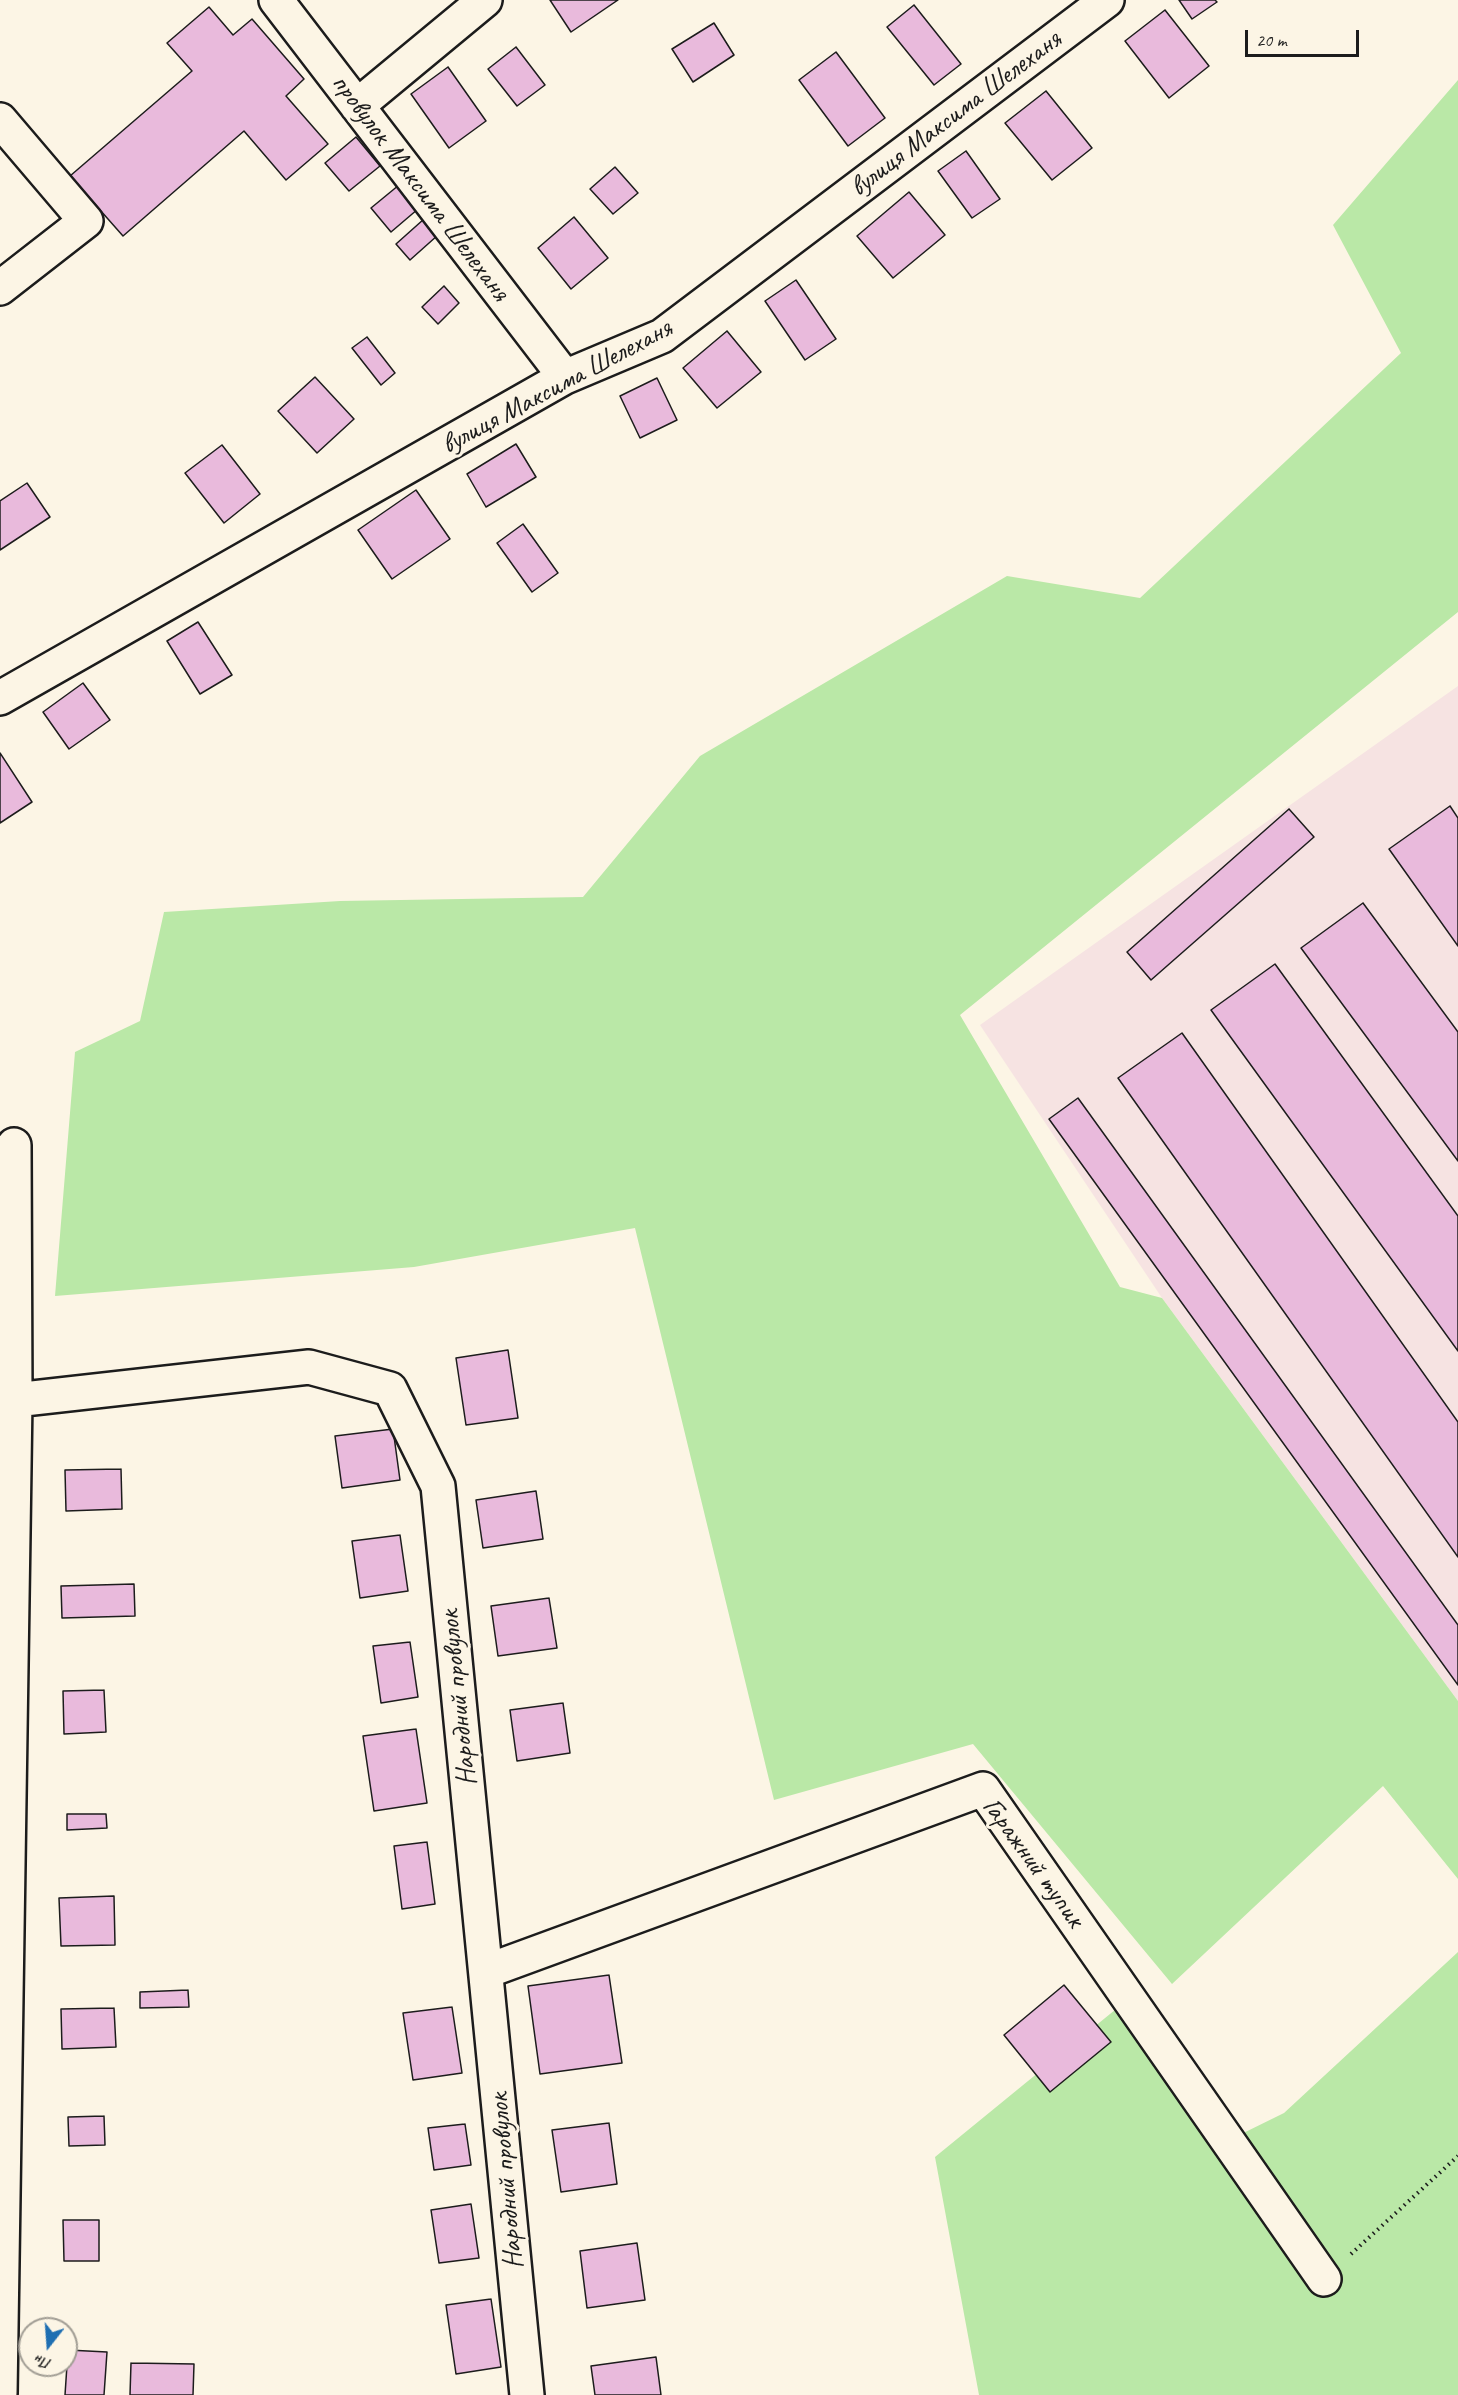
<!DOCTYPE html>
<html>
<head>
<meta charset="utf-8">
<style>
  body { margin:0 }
  #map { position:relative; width:1458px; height:2395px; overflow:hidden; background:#fcf5e5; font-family:Caveat,sans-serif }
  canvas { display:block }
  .north { position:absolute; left:18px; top:2317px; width:60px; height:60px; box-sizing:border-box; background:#fcf5e5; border:2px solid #a29e95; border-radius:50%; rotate:197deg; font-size:16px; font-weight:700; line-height:24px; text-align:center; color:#1c1c1c }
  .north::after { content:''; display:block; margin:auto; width:21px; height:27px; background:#1f6fb2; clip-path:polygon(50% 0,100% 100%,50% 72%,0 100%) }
  .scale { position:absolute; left:1245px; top:30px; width:114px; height:27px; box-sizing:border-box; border:3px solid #1c1c1c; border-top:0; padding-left:8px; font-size:18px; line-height:21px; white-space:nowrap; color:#1c1c1c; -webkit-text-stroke:4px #fcf5e5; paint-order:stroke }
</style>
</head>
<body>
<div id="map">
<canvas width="1458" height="2395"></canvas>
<div class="north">Пн</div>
<div class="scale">20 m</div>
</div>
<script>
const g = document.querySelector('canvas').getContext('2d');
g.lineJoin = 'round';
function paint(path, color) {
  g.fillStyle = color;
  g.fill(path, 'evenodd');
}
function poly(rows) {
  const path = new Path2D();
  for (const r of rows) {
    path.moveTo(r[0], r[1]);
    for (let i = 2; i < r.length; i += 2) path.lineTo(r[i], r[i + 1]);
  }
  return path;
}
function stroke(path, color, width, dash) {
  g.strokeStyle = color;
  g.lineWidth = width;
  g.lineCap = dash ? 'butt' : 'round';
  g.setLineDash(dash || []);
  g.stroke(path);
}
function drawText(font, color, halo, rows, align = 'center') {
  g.font = font + ' Caveat,sans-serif';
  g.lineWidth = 6;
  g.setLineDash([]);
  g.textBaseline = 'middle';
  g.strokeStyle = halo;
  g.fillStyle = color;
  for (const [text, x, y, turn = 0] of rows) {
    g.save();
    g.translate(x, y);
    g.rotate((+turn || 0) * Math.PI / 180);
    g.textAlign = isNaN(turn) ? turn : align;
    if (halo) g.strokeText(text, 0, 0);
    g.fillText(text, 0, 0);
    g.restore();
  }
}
paint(poly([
  [1458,686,1458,1701,1162,1298,980,1025]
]), '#f6e3e2');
paint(poly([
  [1458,80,1458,612,960,1015,1120,1287,1162,1298,1458,1701,1458,1879,1383,1786,1172,1984,973,1744,774,1800,635,1228,414,1267,55,1296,75,1052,140,1021,164,912,340,901,583,897,700,756,1007,576,1140,598,1401,353,1333,225],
  [1458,1952,1458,2395,979,2395,935,2157,1121,2005,1221,2144,1284,2113]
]), '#bae8a7');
const building = poly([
  [550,0,618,0,571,32,550,0],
  [1179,0,1215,0,1217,2,1192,19,1179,0],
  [914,5,961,64,934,85,887,27,914,5],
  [209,7,233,35,252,19,304,79,286,96,328,144,286,180,244,131,123,236,70,176,192,71,167,43,209,7],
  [1165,10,1209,66,1169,98,1125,41,1165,10],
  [714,23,734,55,693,82,672,49,714,23],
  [516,47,545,85,517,106,488,69,516,47],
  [836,52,885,118,848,146,799,80,836,52],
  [448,67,486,121,449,148,411,94,448,67],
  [1046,91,1092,148,1052,180,1005,123,1046,91],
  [356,137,380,166,349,191,325,163,356,137],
  [966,151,1000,199,972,218,938,171,966,151],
  [615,167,638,193,613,214,590,189,615,167],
  [399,185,418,209,391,232,371,208,399,185],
  [909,192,945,235,893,278,857,236,909,192],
  [574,217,608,258,571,289,538,248,574,217],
  [424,219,438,235,410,260,396,244,424,219],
  [796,280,836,339,805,360,765,301,796,280],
  [444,286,459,303,438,324,422,307,444,286],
  [727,331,761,372,717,408,683,368,727,331],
  [367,337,395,373,381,385,352,348,367,337],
  [315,377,354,419,317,453,278,411,315,377],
  [657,378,677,420,640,438,620,396,657,378],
  [516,444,536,477,486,507,467,474,516,444],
  [222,445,260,494,224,523,185,473,222,445],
  [27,483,50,517,0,550,0,501,27,483],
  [416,490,450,539,392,579,358,530,416,490],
  [523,524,558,573,532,592,497,543,523,524],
  [198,622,232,675,200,694,167,641,198,622],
  [83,683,110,720,69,749,43,712,83,683],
  [0,753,32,802,0,823,0,753],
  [1450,806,1458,818,1458,946,1389,849,1450,806],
  [1289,809,1314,837,1151,980,1127,952,1289,809],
  [1363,903,1458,1032,1458,1161,1301,948,1363,903],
  [1275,964,1458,1216,1458,1351,1211,1010,1275,964],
  [1182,1033,1458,1422,1458,1557,1118,1078,1182,1033],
  [1078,1098,1458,1625,1458,1685,1049,1119,1078,1098],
  [508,1350,518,1418,466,1425,456,1358,508,1350],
  [393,1429,400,1480,342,1488,335,1436,393,1429],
  [121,1469,122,1509,66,1511,65,1470,121,1469],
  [536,1491,543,1539,483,1548,476,1500,536,1491],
  [400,1535,408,1591,360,1598,352,1541,400,1535],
  [134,1584,135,1616,62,1618,61,1586,134,1584],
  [549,1598,557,1648,498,1656,491,1606,549,1598],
  [410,1642,418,1697,381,1703,373,1646,410,1642],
  [104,1690,106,1732,64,1734,63,1691,104,1690],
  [563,1703,570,1753,517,1761,510,1710,563,1703],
  [416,1729,427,1803,374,1811,363,1736,416,1729],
  [67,1814,106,1814,107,1828,67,1830,67,1814],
  [427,1842,435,1904,402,1909,394,1846,427,1842],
  [114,1896,115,1945,61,1946,59,1898,114,1896],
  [609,1975,622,2063,540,2074,528,1986,609,1975],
  [1064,1985,1111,2042,1050,2092,1004,2035,1064,1985],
  [188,1990,189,2007,140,2008,140,1992,188,1990],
  [452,2007,462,2073,413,2080,403,2013,452,2007],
  [114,2008,116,2047,62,2049,61,2009,114,2008],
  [104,2116,105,2145,69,2146,68,2117,104,2116],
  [609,2123,617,2184,561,2192,552,2130,609,2123],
  [465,2124,471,2165,434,2170,428,2128,465,2124],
  [471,2204,479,2258,439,2263,431,2210,471,2204],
  [63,2220,99,2220,99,2261,64,2261,63,2220],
  [637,2243,645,2300,587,2308,580,2251,637,2243],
  [491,2299,501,2367,456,2374,446,2305,491,2299],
  [68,2350,107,2352,104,2395,65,2395,68,2350],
  [656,2357,661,2395,595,2395,591,2366,656,2357],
  [131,2363,194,2364,193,2395,130,2395,131,2363]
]);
paint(building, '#e9badc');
stroke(building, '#1c1c1c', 1.5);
const minor = poly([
  [276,0,565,377],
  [357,106,485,0],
  [0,120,86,221,0,288],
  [0,698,565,377,662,336,1107,0],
  [15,1400,309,1367,390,1389,438,1486,527,2395],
  [487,1971,983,1789,1324,2279],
  [0,2393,15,1400,14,1145]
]);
stroke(minor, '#1c1c1c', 38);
stroke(poly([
  [1351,2254,1458,2156]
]), '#1c1c1c', 4, [1.5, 4.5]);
stroke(minor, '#fcf5e5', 33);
drawText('28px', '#1c1c1c', '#fcf5e5', [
  ["вулиця Максима Шелеханя",956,114,-37],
  ["провулок Максима Шелеханя",420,188,53],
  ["вулиця Максима Шелеханя",557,387,-28],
  ["Народний провулок",459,1698,-96],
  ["Гаражний тупик",1033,1863,54],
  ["Народний провулок",507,2181,-95]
]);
</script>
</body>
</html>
